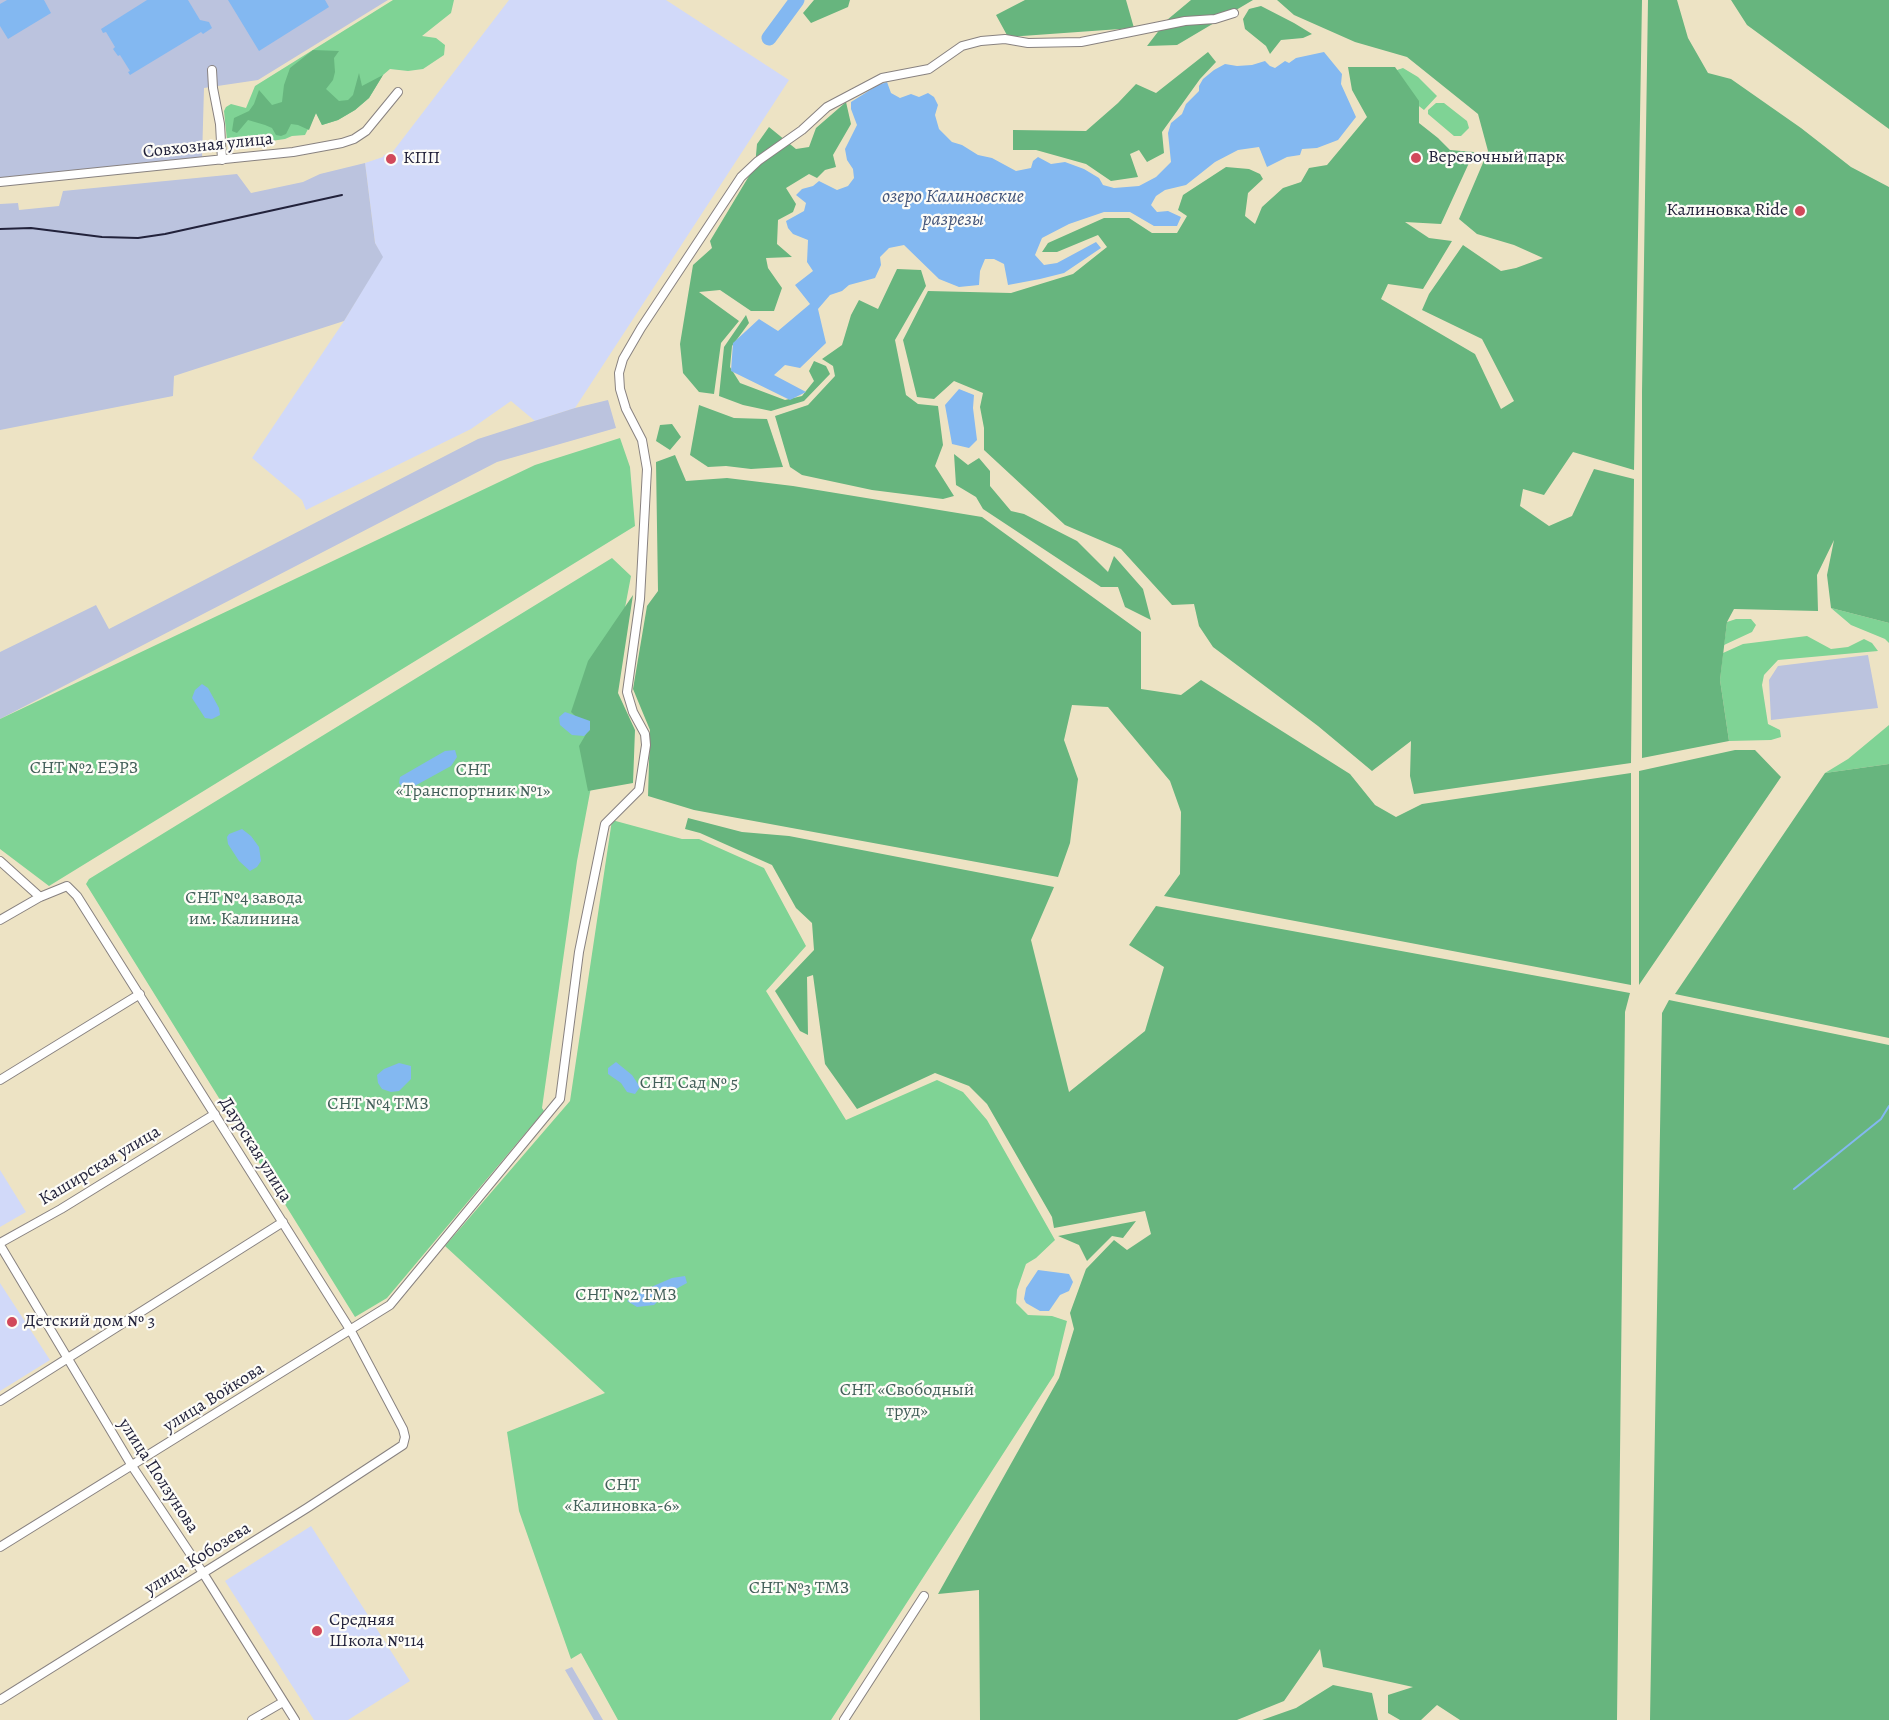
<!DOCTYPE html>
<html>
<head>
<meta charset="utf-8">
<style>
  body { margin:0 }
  canvas { display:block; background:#ede3c4 }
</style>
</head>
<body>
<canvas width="1889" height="1720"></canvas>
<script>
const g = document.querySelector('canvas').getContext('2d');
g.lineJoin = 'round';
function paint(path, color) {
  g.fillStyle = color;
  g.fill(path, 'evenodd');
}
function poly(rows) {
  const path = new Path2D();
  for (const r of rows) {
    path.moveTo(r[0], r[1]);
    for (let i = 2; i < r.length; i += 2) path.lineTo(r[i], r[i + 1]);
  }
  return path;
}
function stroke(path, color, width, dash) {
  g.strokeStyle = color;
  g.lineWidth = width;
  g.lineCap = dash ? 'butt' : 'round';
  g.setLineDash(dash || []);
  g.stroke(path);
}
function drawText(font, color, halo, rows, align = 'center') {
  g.font = font + ' Alegreya,serif';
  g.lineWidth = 4.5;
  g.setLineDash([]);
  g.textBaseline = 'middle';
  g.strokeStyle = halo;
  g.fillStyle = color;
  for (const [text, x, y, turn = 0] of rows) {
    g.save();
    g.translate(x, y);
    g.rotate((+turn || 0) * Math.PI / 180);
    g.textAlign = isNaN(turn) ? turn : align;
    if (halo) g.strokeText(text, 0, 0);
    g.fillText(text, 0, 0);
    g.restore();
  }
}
paint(poly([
  [509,0,666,0,789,80,575,408,535,421,511,401,471,429,306,510,302,500,252,458,344,321,382,257,375,243,365,163,383,157,384,155,391,154],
  [0,1170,26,1212,0,1227],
  [0,1283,50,1360,0,1391],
  [311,1526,410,1681,348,1720,314,1720,225,1581]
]), '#d1d9f9');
paint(poly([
  [0,0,388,0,258,80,204,88,202,159,0,178],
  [365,163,375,243,383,257,344,321,174,376,173,396,0,430,0,204,18,203,19,210,59,206,63,191,237,174,251,193,303,182,320,174],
  [608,400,616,428,497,462,0,719,0,652,96,605,109,629,478,439,575,408],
  [1868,655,1878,708,1771,720,1769,680,1778,666],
  [572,1667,603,1720,594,1720,565,1670]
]), '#bbc3de');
paint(poly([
  [393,0,454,0,451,13,422,36,436,38,445,45,444,55,423,69,408,71,390,69,383,75,369,98,355,110,338,120,322,125,316,113,305,135,292,136,285,139,271,141,264,138,227,140,224,111,226,107,231,104,246,108,255,86],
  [1403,68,1418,77,1437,96,1424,110,1411,100,1394,71],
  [1436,103,1444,103,1467,121,1469,128,1461,136,1454,136,1428,114,1428,110],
  [620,438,630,467,635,526,49,886,0,849,0,719,535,465],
  [612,558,631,576,577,861,542,1108,544,1111,387,1298,355,1317,86,884,89,879],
  [1831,608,1889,623,1889,643,1885,639,1851,625],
  [1736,619,1751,619,1756,625,1752,632,1724,645,1727,622],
  [1807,636,1831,649,1848,647,1864,639,1872,643,1878,651,1778,660,1764,675,1762,685,1768,724,1780,730,1781,737,1771,740,1729,741,1720,680,1723,653,1743,644],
  [1889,725,1889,764,1825,773,1848,759],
  [612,820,682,839,699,839,764,868,806,946,766,991,846,1120,937,1080,963,1092,987,1120,1055,1240,1036,1258,1026,1264,1017,1290,1016,1303,1028,1315,1052,1316,1067,1321,1054,1375,831,1720,618,1720,581,1653,571,1659,519,1511,507,1432,605,1393,445,1246,570,1101]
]), '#7fd395');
paint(poly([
  [814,0,850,0,848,7,811,23,803,13],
  [1025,0,1126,0,1134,28,1008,37,996,15],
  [1191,0,1253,0,1177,45,1147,46,1167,20],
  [1277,0,1642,0,1634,470,1573,452,1544,495,1523,489,1520,506,1549,526,1572,516,1594,469,1634,479,1631,763,1414,794,1410,776,1411,741,1372,771,1318,726,1213,647,1199,626,1194,604,1172,605,1121,549,1065,525,984,450,984,428,980,407,983,393,954,381,934,399,917,397,903,340,928,291,1011,293,1073,274,1107,247,1098,235,1057,252,1042,252,1048,243,1104,218,1129,218,1152,233,1177,233,1187,216,1178,210,1183,195,1226,167,1249,169,1260,174,1263,179,1248,193,1245,216,1255,224,1262,207,1283,188,1301,182,1309,168,1327,165,1367,117,1352,90,1348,67,1395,67,1419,101,1419,123,1438,138,1450,150,1474,152,1441,224,1405,222,1429,238,1452,241,1423,289,1388,284,1381,299,1475,354,1501,409,1514,401,1482,339,1422,310,1429,294,1463,245,1501,271,1516,268,1543,258,1514,245,1477,234,1459,219,1488,151,1478,114,1407,57,1355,42,1294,15],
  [1648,0,1677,0,1688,38,1708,73,1731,79,1801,128,1851,167,1889,187,1889,623,1831,608,1827,575,1834,540,1817,575,1818,611,1734,609,1727,622,1720,680,1729,741,1642,758,1642,392],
  [1731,0,1889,0,1889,129,1747,25],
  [1261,6,1294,23,1312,34,1303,38,1281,40,1270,54,1266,46,1245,29,1243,19,1249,9],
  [313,50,339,51,334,58,335,72,333,80,326,89,339,101,348,100,353,95,359,73,362,86,383,75,369,98,355,110,338,120,322,125,316,113,309,130,298,125,291,124,286,134,281,136,276,135,272,128,265,125,248,120,237,133,232,131,234,118,249,111,254,104,259,90,272,105,282,102,284,85,290,68],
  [1208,52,1216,62,1200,79,1162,132,1164,153,1147,162,1139,150,1130,154,1138,177,1111,181,1086,164,1036,150,1013,150,1013,130,1086,131,1118,103,1136,84,1156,93],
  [846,102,851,124,833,155,836,167,825,170,817,178,809,174,786,188,796,204,793,212,778,220,777,244,792,257,766,258,768,268,782,288,774,311,751,311,720,290,699,292,739,321,721,343,714,394,699,392,683,373,680,344,693,265,712,248,710,241,755,166,757,144,769,127,796,149,809,147,816,128],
  [897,269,921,270,926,286,895,340,906,395,918,404,938,406,943,445,935,466,954,496,943,499,872,490,802,475,790,467,775,416,808,405,835,376,833,366,822,359,842,345,851,315,859,300,878,309],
  [746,315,749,323,732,346,730,367,740,383,785,400,802,396,814,381,809,371,814,361,826,366,830,374,804,401,771,411,743,405,719,396,724,347],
  [699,405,734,418,767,419,783,467,751,469,726,466,708,467,690,455],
  [672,424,681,437,670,450,656,441,660,425],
  [954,454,968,465,979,458,990,471,990,486,1011,511,1024,514,1077,541,1108,572,1114,556,1143,589,1151,620,1125,607,1118,587,1101,587,983,509,976,497,956,485],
  [675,455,686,481,727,478,793,486,982,517,1141,632,1141,689,1181,695,1201,680,1350,774,1375,805,1396,817,1422,804,1631,773,1631,985,1164,896,1180,874,1181,812,1170,781,1108,707,1072,705,1064,740,1078,779,1070,843,1058,877,694,810,648,796,650,730,633,689,647,606,658,591,656,462],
  [633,595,618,693,635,730,633,783,588,791,579,746,589,729,571,712,588,661],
  [1735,750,1755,750,1781,777,1639,985,1639,771],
  [1889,764,1889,1038,1675,994,1825,773],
  [688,818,742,832,789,836,1054,887,1031,940,1069,1092,1145,1031,1164,967,1129,945,1156,906,1630,993,1625,1012,1617,1720,1460,1720,1437,1705,1421,1720,1400,1720,1388,1713,1388,1695,1413,1687,1323,1667,1320,1649,1284,1701,1237,1720,980,1720,979,1590,938,1594,1059,1378,1074,1329,1070,1313,1086,1269,1114,1240,1127,1250,1151,1234,1145,1211,1054,1228,1052,1217,987,1104,969,1086,935,1073,857,1109,825,1064,813,975,807,977,808,1035,800,1031,775,991,814,950,812,923,796,908,772,865,700,833,685,829],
  [1669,1000,1889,1045,1889,1720,1650,1720,1662,1013],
  [1136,1221,1123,1238,1112,1236,1087,1261,1079,1245,1058,1236],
  [1333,1685,1372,1693,1378,1720,1262,1720,1296,1708]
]), '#67b57e');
paint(poly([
  [7,0,44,0,51,13,8,39,0,26,0,4],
  [147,0,188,0,200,20,209,22,212,28,203,34,201,32,130,75,128,72,130,71,120,55,118,56,113,49,115,47,106,32,103,33,101,29],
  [228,0,325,0,329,7,259,51],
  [1324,52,1342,74,1341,84,1356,117,1338,140,1317,148,1302,149,1300,155,1287,157,1267,167,1259,147,1238,150,1215,162,1186,185,1165,190,1156,196,1151,205,1157,212,1168,211,1181,217,1177,226,1154,226,1130,212,1104,212,1069,224,1042,238,1035,255,1044,265,1057,263,1096,242,1101,248,1064,273,1040,279,1008,285,1004,264,994,259,985,259,980,271,979,285,959,287,939,279,904,245,889,248,880,257,881,265,875,278,849,285,842,291,830,295,818,309,826,343,800,368,785,365,774,375,806,392,790,400,731,371,733,343,759,319,778,331,810,304,795,285,813,271,807,262,808,240,793,234,788,228,786,221,804,211,806,203,796,195,802,189,813,186,819,181,837,190,848,186,854,178,853,169,847,160,845,149,857,125,851,109,851,102,878,85,887,82,891,93,900,98,911,94,919,97,928,93,934,97,938,105,935,115,939,129,952,142,962,145,978,155,992,158,1016,171,1031,168,1033,161,1038,157,1051,164,1065,162,1084,169,1099,178,1103,185,1114,188,1139,186,1156,177,1171,162,1168,133,1171,123,1182,114,1186,104,1199,91,1199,86,1203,79,1214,70,1225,64,1237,66,1252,65,1265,61,1270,66,1275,68,1285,61,1289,63,1296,58],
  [959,389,974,395,973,408,977,440,969,448,952,444,945,405],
  [202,684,208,688,219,708,220,715,212,719,205,718,192,698,195,690],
  [565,712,590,721,590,730,584,736,572,735,560,725,559,717],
  [455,750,457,757,451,766,411,788,402,787,399,783,400,777,445,751],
  [242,829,251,836,259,847,261,861,257,867,250,871,239,861,228,844,227,837,229,834],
  [616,1062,632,1075,640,1087,635,1094,627,1092,621,1083,608,1074,608,1068],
  [399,1063,411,1066,411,1079,399,1091,391,1092,382,1089,378,1083,377,1075,384,1069],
  [1038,1270,1069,1274,1073,1282,1069,1291,1060,1295,1049,1311,1040,1311,1026,1303,1024,1299,1026,1288],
  [685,1276,687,1283,663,1296,654,1305,637,1307,627,1301,651,1287,672,1278]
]), '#83b8f1');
stroke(poly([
  [1794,1189,1881,1119,1889,1106]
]), '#83b8f1', 2);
stroke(poly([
  [769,38,797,0]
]), '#83b8f1', 15);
const minor = poly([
  [212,70,213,88,220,124,222,160],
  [0,182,293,152,342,143,354,139,366,131,398,92],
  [0,861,40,897],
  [0,920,40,897,67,886,77,896,351,1331,403,1429,405,1437,403,1445,307,1508,0,1700],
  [0,1080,140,994],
  [0,1243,61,1209,215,1114],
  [0,1245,132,1466,203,1573,295,1720],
  [0,1401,283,1222],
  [0,1547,390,1305,560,1099,579,952,605,824,639,790,646,745,645,734,633,712,627,692,640,599,647,469,642,440,626,409,620,389,619,373,623,359,641,328,741,177,758,161,802,130,827,107,882,78,929,69,962,46,981,41,1005,39,1028,43,1081,42,1185,21,1215,19,1234,13],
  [252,1720,283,1702],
  [844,1720,924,1596]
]);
stroke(minor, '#888280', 10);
stroke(minor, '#fff', 8);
stroke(poly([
  [0,229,31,228,102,237,138,238,165,234,342,195]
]), '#22223b', 2);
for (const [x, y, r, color] of [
  [1416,158,6,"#d1495b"],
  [391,159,6,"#d1495b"],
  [1800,211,6,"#d1495b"],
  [12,1322,6,"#d1495b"],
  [317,1631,6,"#d1495b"]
]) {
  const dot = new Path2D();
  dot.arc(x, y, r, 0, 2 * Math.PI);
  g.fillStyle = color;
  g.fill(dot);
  stroke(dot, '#fdfcf7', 2);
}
drawText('18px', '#22223b', '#fdfcf7', [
  ["Совхозная улица",208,146,-6],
  ["Даурская улица",255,1150,58],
  ["Каширская улица",100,1166,-31],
  ["улица Войкова",214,1398,-32],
  ["улица Ползунова",158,1476,57],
  ["улица Кобозева",198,1559,-32]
]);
drawText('18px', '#22223b', '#fdfcf7', [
  ["Веревочный парк",1428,158],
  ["КПП",403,159],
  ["Калиновка Ride",1788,211,"right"],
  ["Детский дом № 3",24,1322],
  ["Средняя",329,1621],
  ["Школа №114",329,1642]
], 'left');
drawText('18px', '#43605a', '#fdfcf7', [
  ["СНТ №2 ЕЭРЗ",84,769],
  ["СНТ",473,771],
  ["«Транспортник №1»",473,792],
  ["СНТ №4 завода",244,899],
  ["им. Калинина",244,920],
  ["СНТ Сад № 5",689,1084],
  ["СНТ №4 ТМЗ",378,1105],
  ["СНТ №2 ТМЗ",626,1296],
  ["СНТ «Свободный",907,1391],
  ["труд»",907,1412],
  ["СНТ",622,1486],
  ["«Калиновка-6»",622,1507],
  ["СНТ №3 ТМЗ",799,1589]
]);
drawText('italic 20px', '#44567b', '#fdfcf7', [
  ["озеро Калиновские",953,197],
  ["разрезы",953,220]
]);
</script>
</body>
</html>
